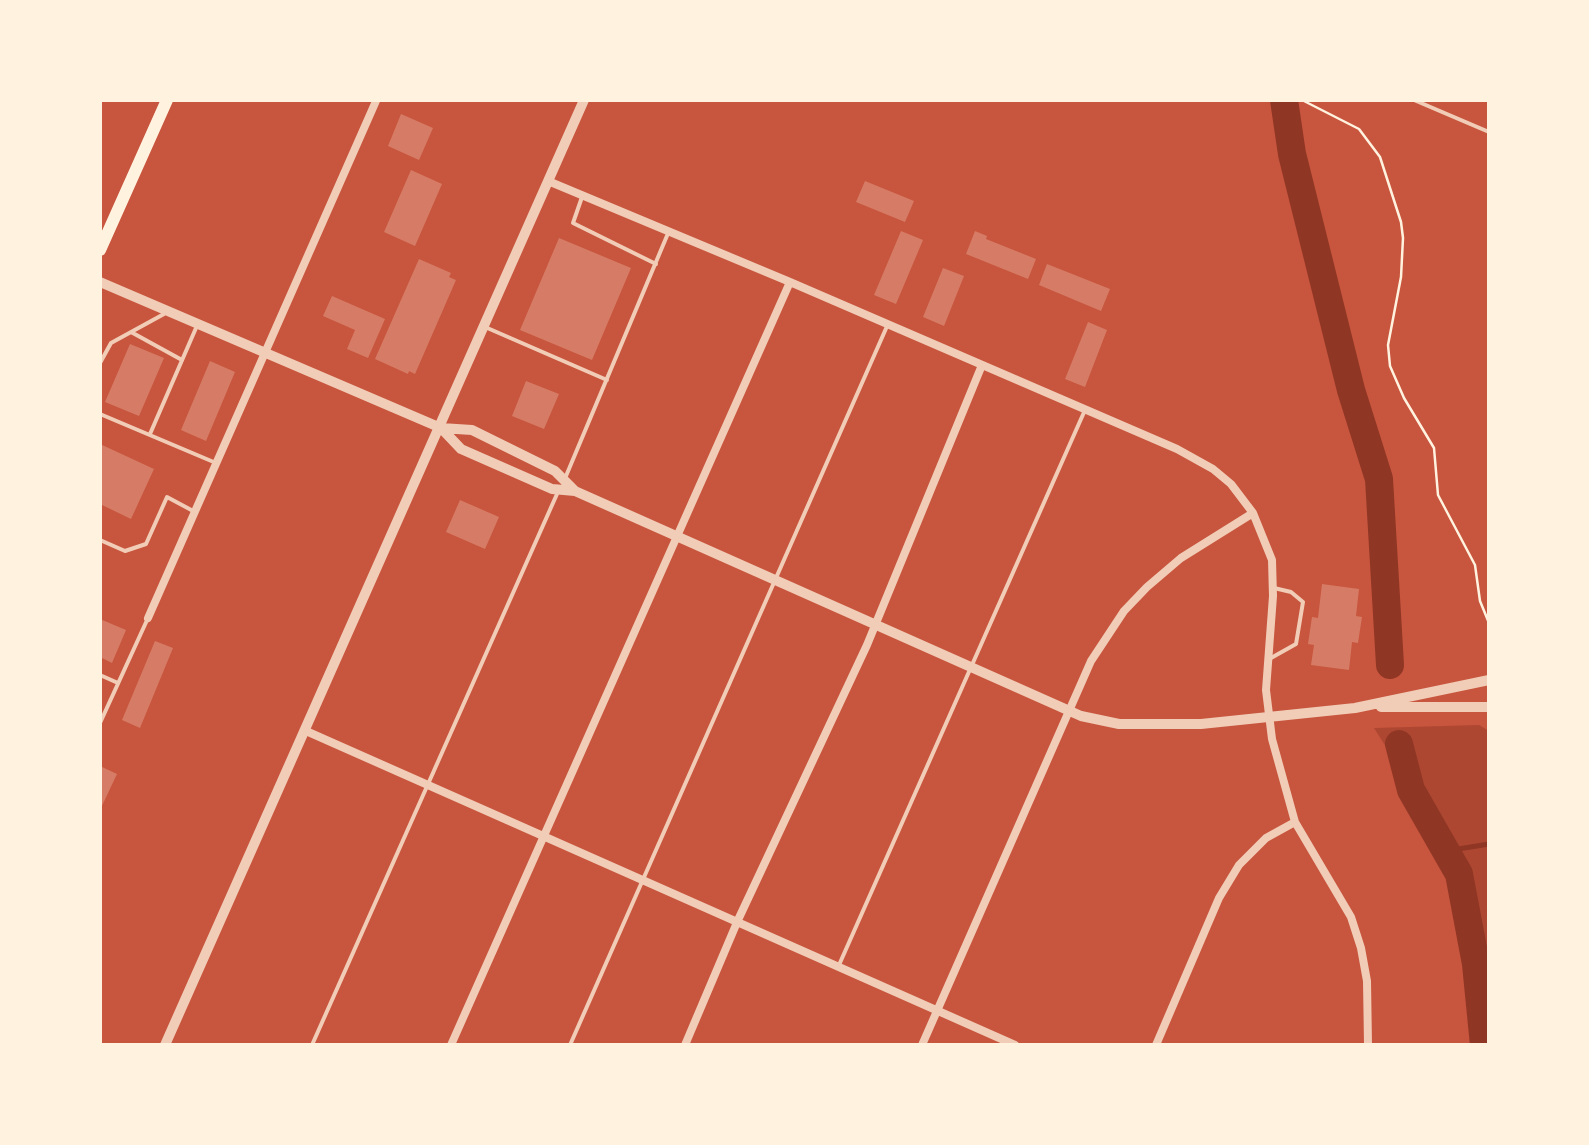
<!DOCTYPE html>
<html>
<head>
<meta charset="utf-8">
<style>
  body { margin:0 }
  #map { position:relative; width:1589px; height:1145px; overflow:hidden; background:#c8553d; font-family:"Space Grotesk",sans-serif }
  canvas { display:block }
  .frame { position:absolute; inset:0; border:102px solid #fff3e0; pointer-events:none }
</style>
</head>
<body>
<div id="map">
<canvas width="1589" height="1145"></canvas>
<div class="frame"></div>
</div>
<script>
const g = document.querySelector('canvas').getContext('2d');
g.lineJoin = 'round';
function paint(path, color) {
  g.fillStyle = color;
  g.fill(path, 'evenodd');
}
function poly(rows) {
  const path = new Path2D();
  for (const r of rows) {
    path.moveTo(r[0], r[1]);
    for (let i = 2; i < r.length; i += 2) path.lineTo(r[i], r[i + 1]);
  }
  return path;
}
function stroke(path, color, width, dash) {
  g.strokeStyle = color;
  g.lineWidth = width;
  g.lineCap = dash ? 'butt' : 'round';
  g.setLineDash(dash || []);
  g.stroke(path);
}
paint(poly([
  [1479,725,1489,731,1489,1017,1462,873,1442,835,1374,728]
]), '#ae4732');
stroke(poly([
  [1446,851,1489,844]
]), '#8f3625', 5);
stroke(poly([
  [1284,100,1292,154,1351,390,1379,479,1390,665],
  [1399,744,1411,790,1459,874,1476,964,1484,1045]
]), '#8f3625', 28);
paint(poly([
  [401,114,433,128,419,160,388,146],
  [411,170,442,184,415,246,384,232],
  [865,181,914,201,905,222,856,202],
  [901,231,923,240,896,304,874,295],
  [975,231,987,236,986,239,1036,259,1028,279,966,254],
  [559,238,631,268,592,360,520,330],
  [419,259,451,273,449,277,456,280,415,374,409,371,408,374,375,359],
  [1047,264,1110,289,1101,311,1039,285],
  [943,268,964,276,944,326,923,317],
  [332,296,385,319,368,358,347,349,355,330,323,316],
  [1088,322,1107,330,1085,387,1065,379],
  [130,344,164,358,139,416,105,402],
  [210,361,235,372,206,441,181,430],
  [526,381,559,394,544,429,512,416],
  [100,444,154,469,131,519,100,504],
  [460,500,499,517,485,549,446,532],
  [1322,584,1359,589,1356,616,1362,617,1358,643,1352,642,1349,670,1311,665,1314,645,1308,644,1312,617,1318,618],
  [100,619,126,630,112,663,100,657],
  [155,641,173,648,140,728,122,720],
  [100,766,117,774,100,810]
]), '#d67c66');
stroke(poly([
  [1302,100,1359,129,1380,157,1401,222,1403,238,1401,277,1388,345,1390,366,1404,398,1434,448,1438,495,1475,565,1480,601,1489,623]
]), '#fff3e0', 2.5);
stroke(poly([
  [1414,100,1489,132],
  [582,197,573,223,656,264],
  [485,327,607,380],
  [131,332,182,360],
  [100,363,111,343,164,314],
  [100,414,216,463],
  [150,434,196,328],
  [566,476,669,231],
  [100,540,125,551,146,544,167,497,195,512],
  [1271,658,1296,644,1303,602,1291,592,1274,588],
  [100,675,118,683],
  [100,723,148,618],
  [839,965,1085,410],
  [312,1045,557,494],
  [570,1045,888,324]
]), '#f1ccb7', 4);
stroke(poly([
  [548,181,790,282,1177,449,1213,469,1231,484,1253,513,1272,560,1273,596,1266,690,1272,739,1295,822,1351,917,1361,948,1367,981,1368,1045],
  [148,618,376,101],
  [306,731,1015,1045],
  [451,1045,790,282],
  [685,1045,738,920,867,645,982,365],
  [922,1045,1091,661,1124,611,1147,587,1181,558,1253,513],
  [1156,1045,1219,898,1239,865,1266,838,1295,822]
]), '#f1ccb7', 8);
stroke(poly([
  [100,282,441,428,472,430,555,471,575,491,1081,716,1119,724,1201,724,1355,708,1489,680],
  [442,429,461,449,552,489,575,491],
  [1381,707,1489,707],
  [165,1045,584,100]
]), '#f1ccb7', 10);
stroke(poly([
  [100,250,167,100]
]), '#fff3e0', 12);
</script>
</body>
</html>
